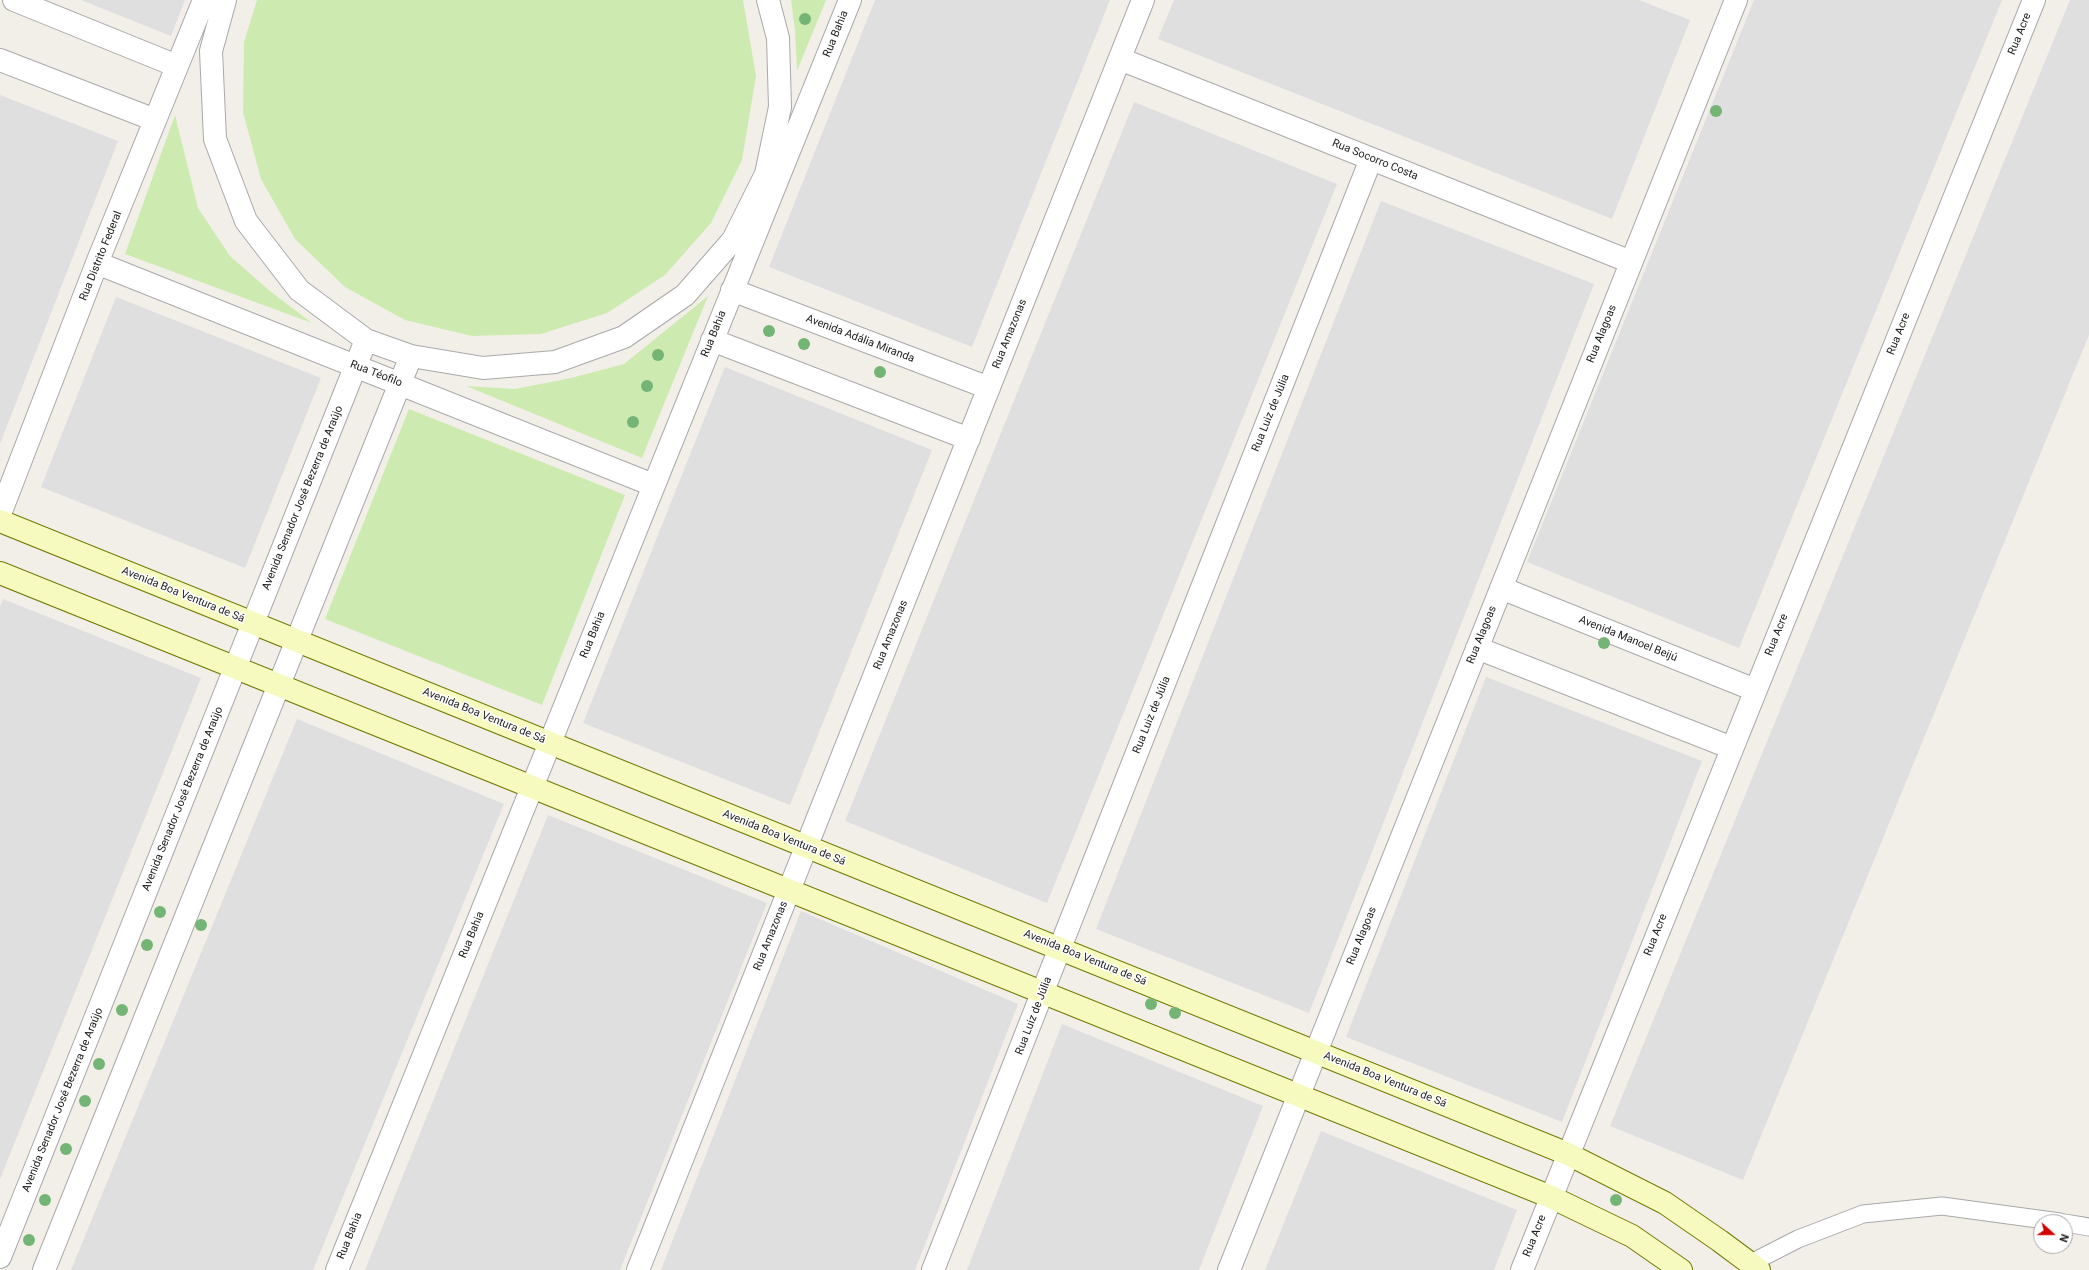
<!DOCTYPE html>
<html>
<head>
<meta charset="utf-8">
<style>
  body { margin:0 }
  #map { position:relative; width:2089px; height:1270px; overflow:hidden; background:#f2efe9; font-family:Roboto,sans-serif }
  canvas { display:block }
  .north { position:absolute; left:2033px; top:1214px; width:40px; height:40px; box-sizing:border-box; background:#fff; border:1px solid #a7a7a7; border-radius:50%; rotate:111deg; font-size:11px; font-weight:700; line-height:16px; text-align:center; color:#222 }
  .north::after { content:''; display:block; margin:auto; width:14px; height:18px; background:#d40000; clip-path:polygon(50% 0,100% 100%,50% 72%,0 100%) }
</style>
</head>
<body>
<div id="map">
<canvas width="2089" height="1270"></canvas>
<div class="north">N</div>
</div>
<script>
const g = document.querySelector('canvas').getContext('2d');
g.lineJoin = 'round';
function paint(path, color) {
  g.fillStyle = color;
  g.fill(path, 'evenodd');
}
function poly(rows) {
  const path = new Path2D();
  for (const r of rows) {
    path.moveTo(r[0], r[1]);
    for (let i = 2; i < r.length; i += 2) path.lineTo(r[i], r[i + 1]);
  }
  return path;
}
function stroke(path, color, width, dash) {
  g.strokeStyle = color;
  g.lineWidth = width;
  g.lineCap = dash ? 'butt' : 'round';
  g.setLineDash(dash || []);
  g.stroke(path);
}
function drawText(font, color, halo, rows, align = 'center') {
  g.font = font + ' Roboto,sans-serif';
  g.lineWidth = 3;
  g.setLineDash([]);
  g.textBaseline = 'middle';
  g.strokeStyle = halo;
  g.fillStyle = color;
  for (const [text, x, y, turn = 0] of rows) {
    g.save();
    g.translate(x, y);
    g.rotate((+turn || 0) * Math.PI / 180);
    g.textAlign = isNaN(turn) ? turn : align;
    if (halo) g.strokeText(text, 0, 0);
    g.fillText(text, 0, 0);
    g.restore();
  }
}
paint(poly([
  [81,0,185,0,171,36],
  [875,0,1110,0,972,347,769,267],
  [1174,0,1639,0,1690,20,1612,219,1158,39],
  [1754,0,2002,0,1739,648,1527,562],
  [2070,0,2089,0,2089,335,1743,1180,1610,1126],
  [0,95,118,141,0,444],
  [1134,102,1337,184,1047,903,845,821],
  [1381,201,1594,284,1309,1013,1096,929],
  [116,297,321,378,245,568,41,487],
  [725,367,932,450,790,805,583,723],
  [3,599,201,678,0,1179,0,606],
  [1486,677,1702,761,1562,1122,1346,1037],
  [297,719,504,804,313,1270,71,1270],
  [548,815,767,903,620,1270,365,1270],
  [801,911,1018,1004,915,1270,661,1270],
  [1062,1024,1263,1106,1199,1270,967,1270],
  [1321,1131,1517,1210,1494,1270,1265,1270]
]), '#e0dfdf');
paint(poly([
  [257,0,743,0,756,76,742,160,711,223,665,275,607,313,541,334,472,336,405,320,345,287,295,239,261,179,243,112,244,42],
  [791,0,826,0,797,71,795,30],
  [175,115,198,208,230,256,270,291,312,323,125,254],
  [708,296,642,458,466,386,515,389,571,378,624,364],
  [409,409,625,495,542,705,325,619]
]), '#cdebb0');
const lane = poly([
  [2065,1223,2089,1227],
  [1751,1263,1798,1239,1863,1214,1942,1206,2060,1222]
]);
const street = poly([
  [14,0,177,66],
  [225,0,211,51,215,139,246,221,299,290,366,340,411,356,483,368,555,362,624,337,685,295,733,240,766,174,780,107,778,38,768,0],
  [1120,59,1631,262],
  [0,60,155,120],
  [97,263,653,485],
  [732,290,989,388],
  [712,340,969,439],
  [0,514,97,263,204,0],
  [1501,588,1755,690],
  [1477,648,1732,748],
  [0,1257,366,340],
  [44,1270,411,356],
  [337,1270,850,0],
  [638,1270,1143,0],
  [933,1270,1371,159],
  [1229,1270,1736,0],
  [1522,1270,2034,0]
]);
const secondary = poly([
  [0,521,1568,1154,1665,1203,1720,1241,1759,1270],
  [0,573,1551,1197,1632,1236,1681,1270]
]);
stroke(lane, '#a9a9a9', 19);
stroke(street, '#a9a9a9', 24);
stroke(secondary, '#707d05', 24);
stroke(lane, '#fff', 17);
stroke(street, '#fff', 22);
stroke(secondary, '#f7fabf', 22);
g.fillStyle = '#74b475';
for (const [x, y] of [
  [805,19],
  [1716,111],
  [769,331],
  [804,344],
  [658,355],
  [880,372],
  [647,386],
  [633,422],
  [1604,643],
  [160,912],
  [201,925],
  [147,945],
  [1151,1004],
  [122,1010],
  [1175,1013],
  [99,1064],
  [85,1101],
  [66,1149],
  [45,1200],
  [1616,1200],
  [29,1240]
]) {
  g.beginPath();
  g.arc(x, y, 6, 0, 2 * Math.PI);
  g.fill();
}
drawText('11px', '#222', '#fff', [
  ["Rua Bahia",836,34,-68],
  ["Rua Acre",2020,34,-68],
  ["Rua Socorro Costa",1375,160,22],
  ["Rua Distrito Federal",101,256,-68],
  ["Rua Bahia",714,334,-68],
  ["Rua Amazonas",1010,334,-68],
  ["Rua Alagoas",1602,334,-68],
  ["Rua Acre",1899,334,-68],
  ["Avenida Adália Miranda",860,339,21],
  ["Rua Téofilo",376,374,21],
  ["Rua Luiz de Júlia",1271,413,-68],
  ["Avenida Senador José Bezerra de Araújo",303,498,-68],
  ["Avenida Boa Ventura de Sá",183,595,22],
  ["Rua Bahia",593,635,-68],
  ["Rua Amazonas",891,635,-68],
  ["Rua Alagoas",1482,635,-68],
  ["Rua Acre",1777,635,-68],
  ["Avenida Manoel Beijú",1628,639,22],
  ["Rua Luiz de Júlia",1152,715,-68],
  ["Avenida Boa Ventura de Sá",484,716,22],
  ["Avenida Senador José Bezerra de Araújo",183,799,-68],
  ["Avenida Boa Ventura de Sá",784,838,22],
  ["Rua Bahia",472,935,-68],
  ["Rua Acre",1656,935,-68],
  ["Rua Amazonas",771,936,-68],
  ["Rua Alagoas",1362,936,-68],
  ["Avenida Boa Ventura de Sá",1085,958,22],
  ["Rua Luiz de Júlia",1034,1016,-69],
  ["Avenida Boa Ventura de Sá",1385,1080,22],
  ["Avenida Senador José Bezerra de Araújo",63,1100,-68],
  ["Rua Bahia",350,1236,-68],
  ["Rua Acre",1535,1236,-68]
]);
</script>
</body>
</html>
